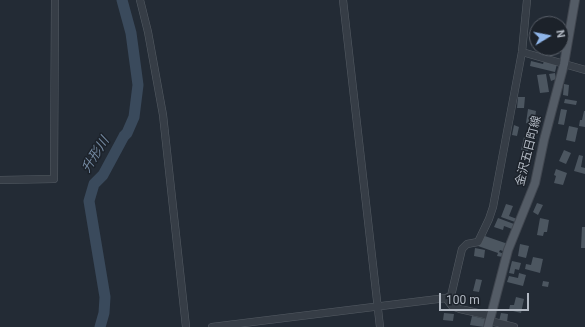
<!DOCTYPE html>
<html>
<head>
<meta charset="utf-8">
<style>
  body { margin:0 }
  #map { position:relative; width:585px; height:327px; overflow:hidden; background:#232b35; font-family:Roboto,sans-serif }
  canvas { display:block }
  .north { position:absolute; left:529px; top:16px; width:40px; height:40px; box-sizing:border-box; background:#1c222a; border:1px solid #585e67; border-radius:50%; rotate:80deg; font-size:11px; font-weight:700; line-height:16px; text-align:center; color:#b1b8c2 }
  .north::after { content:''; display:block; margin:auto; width:14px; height:18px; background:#8fb5e9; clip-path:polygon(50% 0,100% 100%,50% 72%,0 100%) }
  .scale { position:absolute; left:439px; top:293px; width:90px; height:18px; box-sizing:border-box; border:2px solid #b1b8c2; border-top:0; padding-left:5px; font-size:12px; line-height:14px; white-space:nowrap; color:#b1b8c2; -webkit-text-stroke:3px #1c222a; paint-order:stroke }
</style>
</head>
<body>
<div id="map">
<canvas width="585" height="327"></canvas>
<div class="north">N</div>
<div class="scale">100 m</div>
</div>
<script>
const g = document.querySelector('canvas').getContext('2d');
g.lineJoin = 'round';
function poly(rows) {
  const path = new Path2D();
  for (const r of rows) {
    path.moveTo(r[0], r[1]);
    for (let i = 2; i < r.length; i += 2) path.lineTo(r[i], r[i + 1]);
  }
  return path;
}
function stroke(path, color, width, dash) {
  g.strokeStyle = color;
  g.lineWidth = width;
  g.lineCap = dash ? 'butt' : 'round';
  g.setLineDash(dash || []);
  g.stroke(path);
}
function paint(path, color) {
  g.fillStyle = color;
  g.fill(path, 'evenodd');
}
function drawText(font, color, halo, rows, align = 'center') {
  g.font = font + ' Roboto,"Noto Sans JP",sans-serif';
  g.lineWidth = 3;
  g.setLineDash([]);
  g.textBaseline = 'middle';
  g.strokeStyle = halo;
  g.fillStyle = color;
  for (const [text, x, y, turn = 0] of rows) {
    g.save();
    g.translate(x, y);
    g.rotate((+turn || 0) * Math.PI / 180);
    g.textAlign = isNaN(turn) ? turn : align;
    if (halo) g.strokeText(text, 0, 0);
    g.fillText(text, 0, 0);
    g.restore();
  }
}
stroke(poly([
  [100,327,104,313,105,297,89,201,94,184,103,175,124,136,127,133,134,117,138,85,131,33,122,0]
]), '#3a4a5c', 11);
paint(poly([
  [531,61,543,64,544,61,557,64,555,72,530,66],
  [555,73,556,79,551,81,549,74],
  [546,74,549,92,540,93,537,75],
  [564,84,569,85,568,96,563,95],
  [518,97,525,97,524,108,517,108],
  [565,99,577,101,576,105,564,103],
  [528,109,536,111,534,125,526,123],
  [561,109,567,110,564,125,558,124],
  [584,111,585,111,585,127,579,126,580,120,582,120],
  [514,125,519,127,517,136,512,135],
  [569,126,578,128,575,142,566,140],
  [524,137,531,139,528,151,521,150],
  [564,150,571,153,566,164,559,161],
  [579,155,583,156,581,167,585,168,585,174,574,171],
  [556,169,567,173,563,185,554,183,556,176,554,175],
  [537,203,543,205,538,215,533,212],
  [506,204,513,206,509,216,517,219,515,222,501,217],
  [498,218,514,224,512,229,504,226,503,230,494,227],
  [540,218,549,220,547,232,544,232,543,236,537,235],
  [582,227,585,227,585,248,581,248],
  [482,235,508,244,506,252,500,250,499,252,504,254,503,257,497,256,498,253,478,246],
  [520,244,529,246,526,258,518,256],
  [475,248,485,250,484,258,474,256],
  [533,257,543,259,540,273,525,269,526,264,531,265],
  [512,261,521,263,519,270,515,269,514,274,509,273],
  [519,273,526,275,523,286,507,282,509,276,518,278],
  [476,279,482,280,479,292,473,291],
  [543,281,549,282,548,287,542,286],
  [516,297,524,299,521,313,509,310,510,305,514,305],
  [444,313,454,314,453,321,443,320],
  [501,313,508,314,507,322,499,321],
  [472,316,485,319,484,327,470,325]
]), '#4c5660');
const minor = poly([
  [140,0,148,32,163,115,186,327],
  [343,0,380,327],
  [522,52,585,70],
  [0,180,54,179,55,0],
  [446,298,452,306,460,309,491,316],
  [490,321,514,327],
  [212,327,446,298,451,296,462,249,467,244,478,242,489,219,493,207,522,52,527,0]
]);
const major = poly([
  [488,327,508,250,535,183,544,140,564,64,575,0]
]);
stroke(minor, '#545b63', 8);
stroke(major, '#40464f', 10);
stroke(minor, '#363d46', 7);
stroke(major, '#545c66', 8);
drawText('12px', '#b1b8c2', '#1c222a', [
  ["金沢五日町線",529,151,-76]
]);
drawText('italic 13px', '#758aa2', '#1c222a', [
  ["升形川",96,155,-58]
]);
</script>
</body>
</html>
